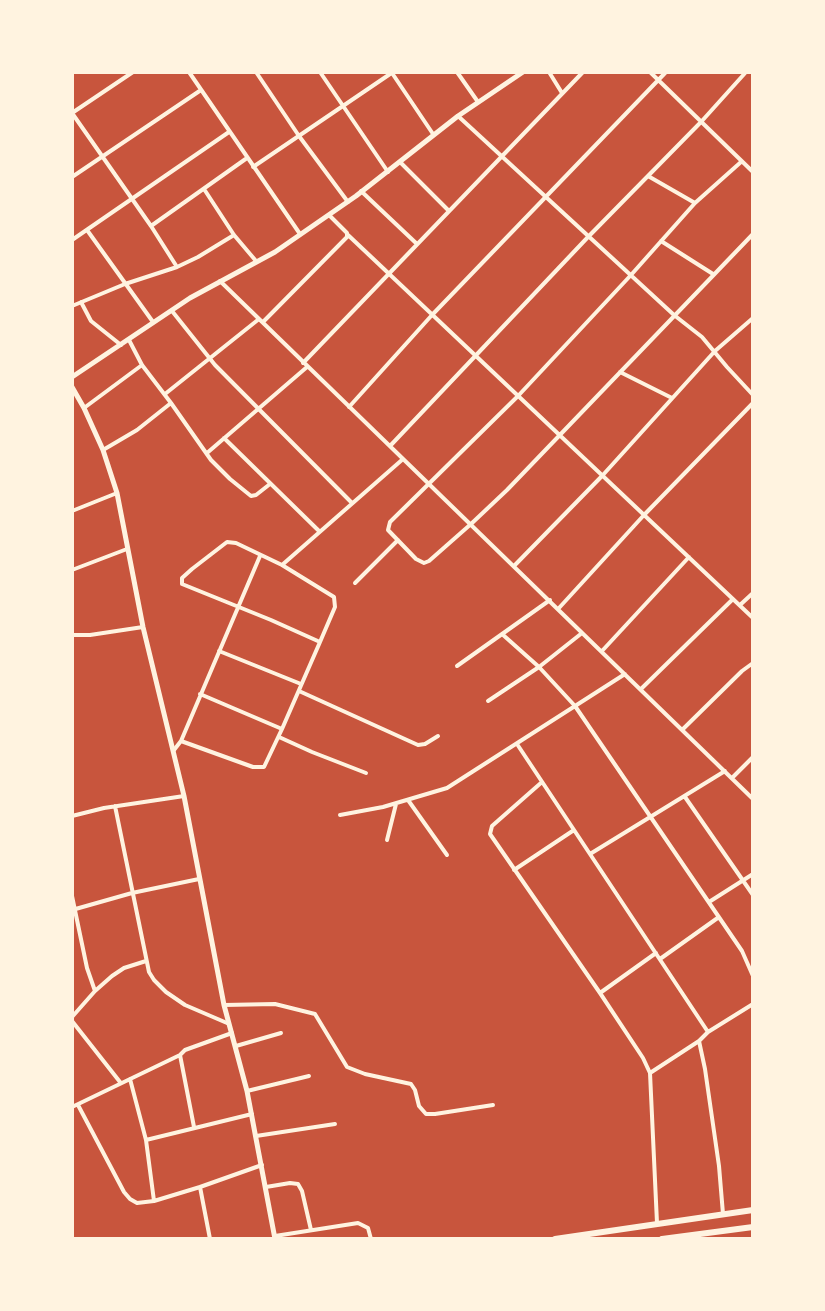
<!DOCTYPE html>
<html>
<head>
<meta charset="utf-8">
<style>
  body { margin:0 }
  #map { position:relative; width:825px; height:1311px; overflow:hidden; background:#c8553d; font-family:Literata,serif }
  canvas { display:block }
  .frame { position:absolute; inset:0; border:74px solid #fff3e0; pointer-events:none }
</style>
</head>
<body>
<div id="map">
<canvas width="825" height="1311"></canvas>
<div class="frame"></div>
</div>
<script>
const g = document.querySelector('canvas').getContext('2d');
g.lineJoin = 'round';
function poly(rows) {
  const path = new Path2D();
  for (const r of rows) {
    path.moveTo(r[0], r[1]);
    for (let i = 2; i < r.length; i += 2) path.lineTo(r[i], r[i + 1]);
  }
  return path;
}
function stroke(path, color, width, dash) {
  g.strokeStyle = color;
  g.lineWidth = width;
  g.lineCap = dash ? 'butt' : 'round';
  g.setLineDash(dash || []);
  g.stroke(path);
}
stroke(poly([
  [133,72,72,113,151,226,177,267],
  [189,72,300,234],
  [256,72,299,136,348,202],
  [320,72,388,172],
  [457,72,478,102],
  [549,72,562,93],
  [650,72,753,172],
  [392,73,433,134],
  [458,116,674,315,702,337,727,367,753,395],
  [400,162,449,211],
  [741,162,695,203,631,275,518,396,390,522,388,530,416,559,424,563,429,561,471,524,507,490,753,234],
  [253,167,393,72],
  [648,176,695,203],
  [72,177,201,90],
  [204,189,234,235,256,261],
  [361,191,417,244],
  [151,226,247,158],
  [87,230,153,322],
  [348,235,753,618],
  [72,240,229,132],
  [661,241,713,274],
  [220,281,753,799],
  [81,302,91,321,121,345],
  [72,306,125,284,177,267,198,257,234,235],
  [172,311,215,365,352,503],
  [263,322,347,237,347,233,329,215],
  [129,340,142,365,171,403,211,460,230,479,251,496,256,495,270,484],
  [303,363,583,72],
  [620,372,672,398],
  [165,394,259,319],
  [349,407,432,315,666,72],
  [84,408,142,365],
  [224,438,319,531],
  [390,446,588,237,701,122,746,72],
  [103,450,137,430,171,403],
  [207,453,307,367],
  [72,511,117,493],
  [282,565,403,459],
  [514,566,602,476,715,351,753,318],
  [72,570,127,549],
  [355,583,398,540],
  [740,605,753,593],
  [559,608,644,515,753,403],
  [502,634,539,667,575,706,742,951,753,976],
  [72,635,90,635,143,627],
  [219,651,301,684],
  [602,651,689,557],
  [457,666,550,600],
  [641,689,733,599],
  [299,691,418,745,425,744,438,736],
  [200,694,282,729],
  [488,701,539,667,582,633],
  [682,730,742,671,753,663],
  [279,737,312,752,366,773],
  [181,741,253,767,264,767,282,729,320,642,335,607,334,597,282,565,236,543,227,542,192,569,182,578,182,584,271,620,320,642],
  [517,744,708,1032],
  [174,750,181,741,260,556],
  [732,778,753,757],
  [542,782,492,826,490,834,600,993,643,1058,650,1073,657,1223],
  [685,797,753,895],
  [408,800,447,855],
  [115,806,149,972,154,980,166,992,185,1005,227,1023],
  [340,815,383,807,447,788,625,674],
  [72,816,104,808,184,796],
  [387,840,396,804],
  [590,854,725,771],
  [514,870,574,830],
  [72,896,87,968,95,991],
  [709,902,753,874],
  [72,910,132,893,199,879],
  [660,959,719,917],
  [600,993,656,953],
  [224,1005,275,1004,315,1014,347,1067,365,1074,411,1084,415,1090,419,1106,426,1114,435,1114,493,1105],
  [72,1017,95,991,112,976,124,968,146,961],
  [72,1021,120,1082],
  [699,1041,705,1069,719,1166,723,1214],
  [236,1046,281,1033],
  [180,1055,194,1127],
  [650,1073,699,1041,708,1032,753,1004],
  [130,1079,146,1140,252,1114],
  [247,1091,309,1076],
  [78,1105,124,1192,130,1199,137,1203,154,1201,200,1187,210,1239],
  [72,1107,180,1055,185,1050,232,1033],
  [256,1136,335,1124],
  [146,1140,154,1201],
  [200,1187,262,1165],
  [266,1187,290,1183,298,1184,302,1191,311,1230],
  [275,1236,358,1223,368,1228,371,1239]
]), '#fff3e0', 4);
stroke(poly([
  [72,377,190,298,275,252,356,196,458,116,523,72],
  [72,387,84,408,103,450,117,493,143,627,184,796,224,1005,247,1091,275,1239]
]), '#fff3e0', 5);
stroke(poly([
  [555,1239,753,1210],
  [662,1239,753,1227]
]), '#fff3e0', 6);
</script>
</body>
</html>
